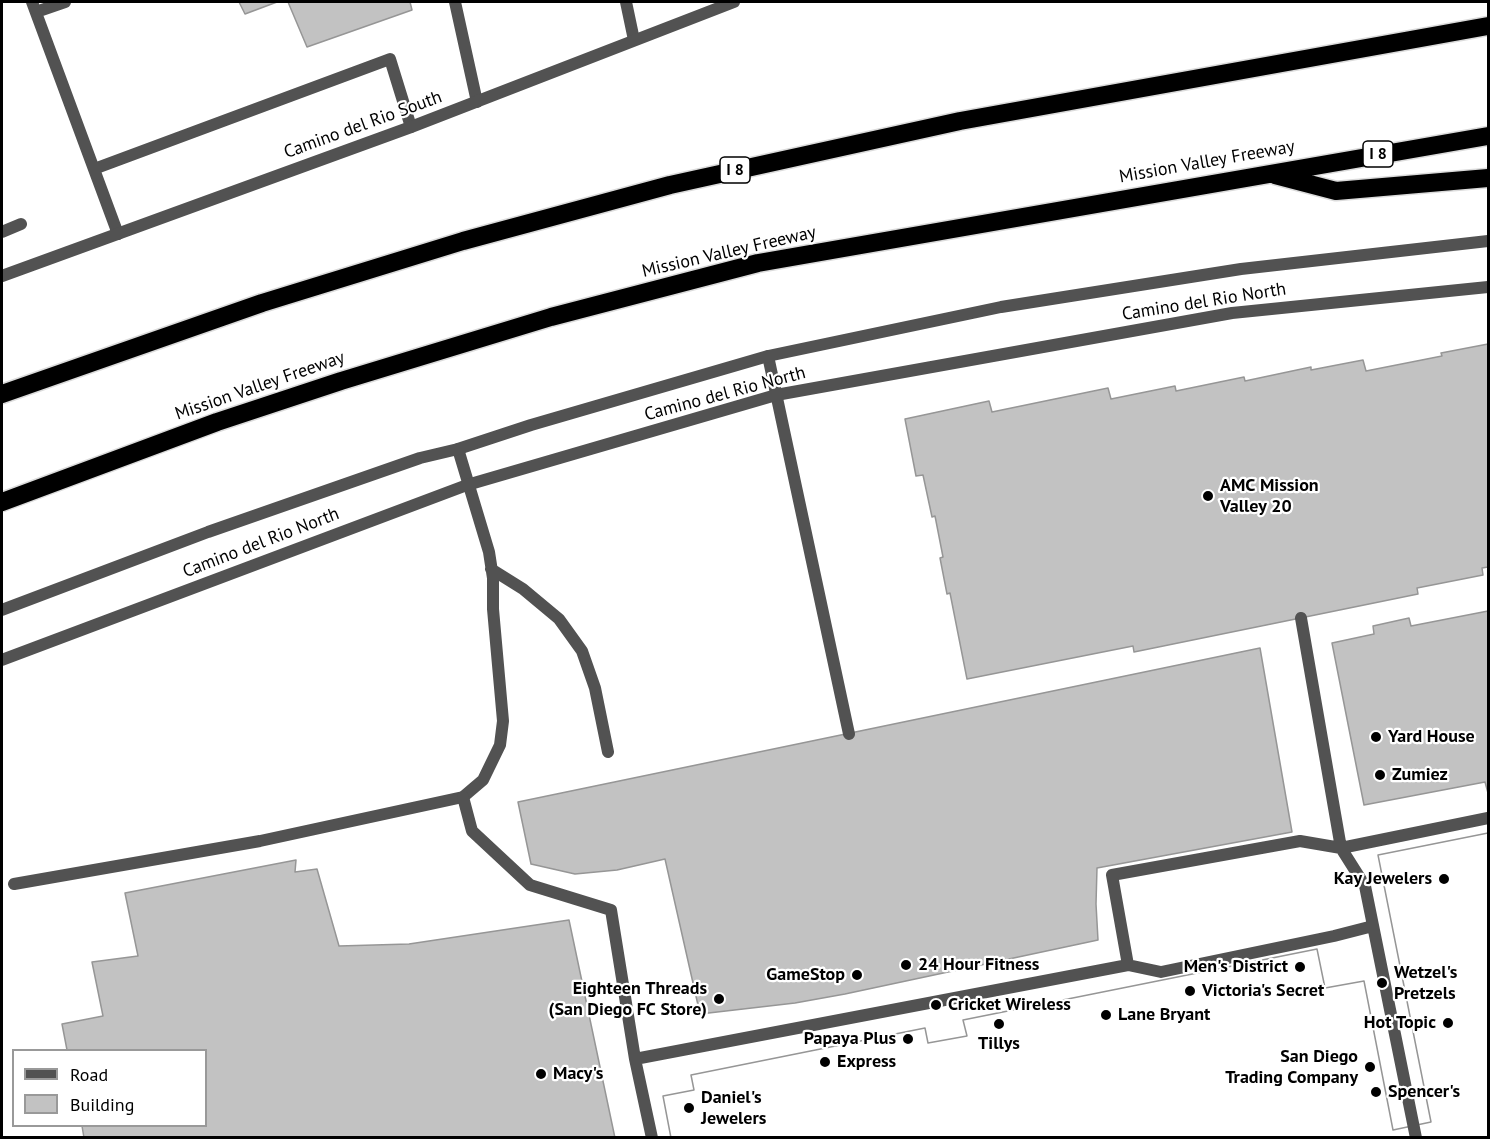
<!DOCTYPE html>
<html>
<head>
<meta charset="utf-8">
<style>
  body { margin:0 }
  #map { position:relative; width:1490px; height:1139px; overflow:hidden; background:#fff; font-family:"PT Sans",sans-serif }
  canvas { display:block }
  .frame { position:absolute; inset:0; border:3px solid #000; pointer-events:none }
  .legend { position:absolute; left:12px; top:1049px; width:195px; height:78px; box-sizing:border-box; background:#fff; border:2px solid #999; margin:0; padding:8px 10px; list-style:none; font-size:18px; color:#000 }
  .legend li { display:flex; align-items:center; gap:12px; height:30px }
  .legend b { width:30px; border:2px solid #999 }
</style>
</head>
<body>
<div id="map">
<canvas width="1490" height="1139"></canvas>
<div class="frame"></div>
<ul class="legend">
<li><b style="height:8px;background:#525252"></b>Road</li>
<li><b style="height:16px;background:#c2c2c2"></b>Building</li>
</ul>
</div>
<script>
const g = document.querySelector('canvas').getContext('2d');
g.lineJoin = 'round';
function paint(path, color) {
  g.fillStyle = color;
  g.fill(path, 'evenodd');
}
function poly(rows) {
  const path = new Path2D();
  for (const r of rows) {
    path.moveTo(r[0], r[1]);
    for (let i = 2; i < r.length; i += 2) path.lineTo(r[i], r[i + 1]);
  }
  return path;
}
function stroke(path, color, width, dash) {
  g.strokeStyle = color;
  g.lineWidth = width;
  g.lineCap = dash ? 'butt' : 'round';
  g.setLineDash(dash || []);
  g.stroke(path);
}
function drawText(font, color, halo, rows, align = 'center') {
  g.font = font + ' "PT Sans",sans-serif';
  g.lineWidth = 4.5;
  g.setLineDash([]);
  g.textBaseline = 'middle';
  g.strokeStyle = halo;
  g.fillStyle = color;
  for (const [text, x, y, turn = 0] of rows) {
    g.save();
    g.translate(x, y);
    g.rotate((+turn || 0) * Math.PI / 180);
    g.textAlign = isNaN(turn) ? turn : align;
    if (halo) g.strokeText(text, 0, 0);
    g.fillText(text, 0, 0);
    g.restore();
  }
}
const building = poly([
  [239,2,277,2,245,14,239,2],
  [288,2,410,2,412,10,307,47,288,2],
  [1488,344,1488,567,1482,568,1483,575,1417,588,1418,594,1134,652,1133,646,967,679,950,593,947,594,940,558,943,557,935,516,932,517,923,475,916,476,905,419,989,401,992,412,1108,388,1111,399,1175,386,1176,391,1244,377,1245,381,1311,367,1311,370,1363,360,1366,371,1442,356,1441,353,1488,344],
  [1488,611,1488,793,1485,782,1364,805,1332,643,1374,634,1373,626,1409,618,1411,626,1488,611],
  [1260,648,1292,832,1097,868,1096,904,1098,940,845,994,795,1003,700,1014,665,859,617,870,575,874,531,864,518,802,1260,648],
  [1488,833,1488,1138,671,1138,663,1096,694,1090,691,1075,925,1028,928,1043,967,1036,963,1020,1317,949,1325,988,1364,981,1393,1130,1431,1122,1378,855,1488,833],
  [1488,833,1488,1138,671,1138,663,1096,694,1090,691,1075,925,1028,928,1043,967,1036,963,1020,1317,949,1325,988,1364,981,1393,1130,1431,1122,1378,855,1488,833],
  [296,860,295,872,317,869,339,946,409,944,569,920,615,1138,84,1138,82,1126,206,1126,206,1050,67,1050,62,1024,103,1016,92,962,138,956,125,893,296,860]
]);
paint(building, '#c2c2c2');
stroke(building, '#969696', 1.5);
const motorway = poly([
  [1275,175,1336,191,1488,178],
  [2,394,262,303,463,241,670,185,960,121,1488,26],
  [2,502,217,422,341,381,551,317,758,263,1488,136]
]);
stroke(motorway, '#dbdbdb', 21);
stroke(poly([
  [32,2,118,234],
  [455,2,477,102],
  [626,2,634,40],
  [36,12,65,2],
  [94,169,390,59,411,127],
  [2,232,21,224],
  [768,356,849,734],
  [491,569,523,589,559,619,582,651,595,688,608,752],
  [14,884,260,841,463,797,483,780,500,745,503,721,493,609,493,578,489,552,458,449]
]), '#525252', 12);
stroke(poly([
  [1301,618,1341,848,1365,886,1416,1138],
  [463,797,472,831,530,885,611,910,635,1059],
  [1128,965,1161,972,1334,936,1373,926],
  [652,1138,635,1059,1128,965,1112,875,1300,841,1341,848,1488,818]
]), '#525252', 12);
stroke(poly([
  [2,276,411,127,734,2],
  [2,610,208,532,420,458,458,449,531,425,768,356,1001,307,1241,269,1488,241],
  [2,660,467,485,776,395,1232,313,1488,287]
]), '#525252', 12);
stroke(motorway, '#000', 18);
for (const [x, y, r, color] of [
  [1208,496,6,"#000"],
  [1376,737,6,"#000"],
  [1380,775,6,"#000"],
  [1444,879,6,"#000"],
  [906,965,6,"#000"],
  [1300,967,6,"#000"],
  [857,975,6,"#000"],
  [1382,983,6,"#000"],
  [1190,991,6,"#000"],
  [719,999,6,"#000"],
  [936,1005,6,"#000"],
  [1106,1015,6,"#000"],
  [1448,1023,6,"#000"],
  [999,1024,6,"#000"],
  [908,1039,6,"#000"],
  [825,1062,6,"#000"],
  [1370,1067,6,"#000"],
  [541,1074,6,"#000"],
  [1376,1092,6,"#000"],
  [689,1108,6,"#000"]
]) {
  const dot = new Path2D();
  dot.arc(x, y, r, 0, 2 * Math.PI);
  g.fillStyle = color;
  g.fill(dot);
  stroke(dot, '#fff', 2);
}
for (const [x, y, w] of [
  [1378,154,30],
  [735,170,30]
]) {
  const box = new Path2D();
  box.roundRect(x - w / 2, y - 13, w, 26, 4.5);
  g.fillStyle = '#fff';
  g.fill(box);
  stroke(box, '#000', 1.5);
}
drawText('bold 16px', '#000', null, [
  ["I 8",1378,154],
  ["I 8",735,170]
]);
drawText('18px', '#000', '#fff', [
  ["Camino del Rio South",363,125,-20],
  ["Mission Valley Freeway",1207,162,-10],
  ["Mission Valley Freeway",729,252,-13],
  ["Camino del Rio North",1204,302,-9],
  ["Mission Valley Freeway",260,386,-19],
  ["Camino del Rio North",725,394,-15],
  ["Camino del Rio North",261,543,-21]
]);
drawText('bold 18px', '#000', '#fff', [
  ["AMC Mission",1220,486],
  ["Valley 20",1220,507],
  ["Yard House",1388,737],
  ["Zumiez",1392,775],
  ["Kay Jewelers",1432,879,"right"],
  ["24 Hour Fitness",918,965],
  ["Men's District",1288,967,"right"],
  ["Wetzel's",1394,973],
  ["Pretzels",1394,994],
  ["GameStop",845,975,"right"],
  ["Eighteen Threads",707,989,"right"],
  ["(San Diego FC Store)",707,1010,"right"],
  ["Victoria's Secret",1202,991],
  ["Cricket Wireless",948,1005],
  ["Lane Bryant",1118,1015],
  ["Hot Topic",1436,1023,"right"],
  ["Papaya Plus",896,1039,"right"],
  ["Tillys",999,1044,"center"],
  ["San Diego",1358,1057,"right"],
  ["Trading Company",1358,1078,"right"],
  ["Express",837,1062],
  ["Macy's",553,1074],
  ["Spencer's",1388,1092],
  ["Daniel's",701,1098],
  ["Jewelers",701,1119]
], 'left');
</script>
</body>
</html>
